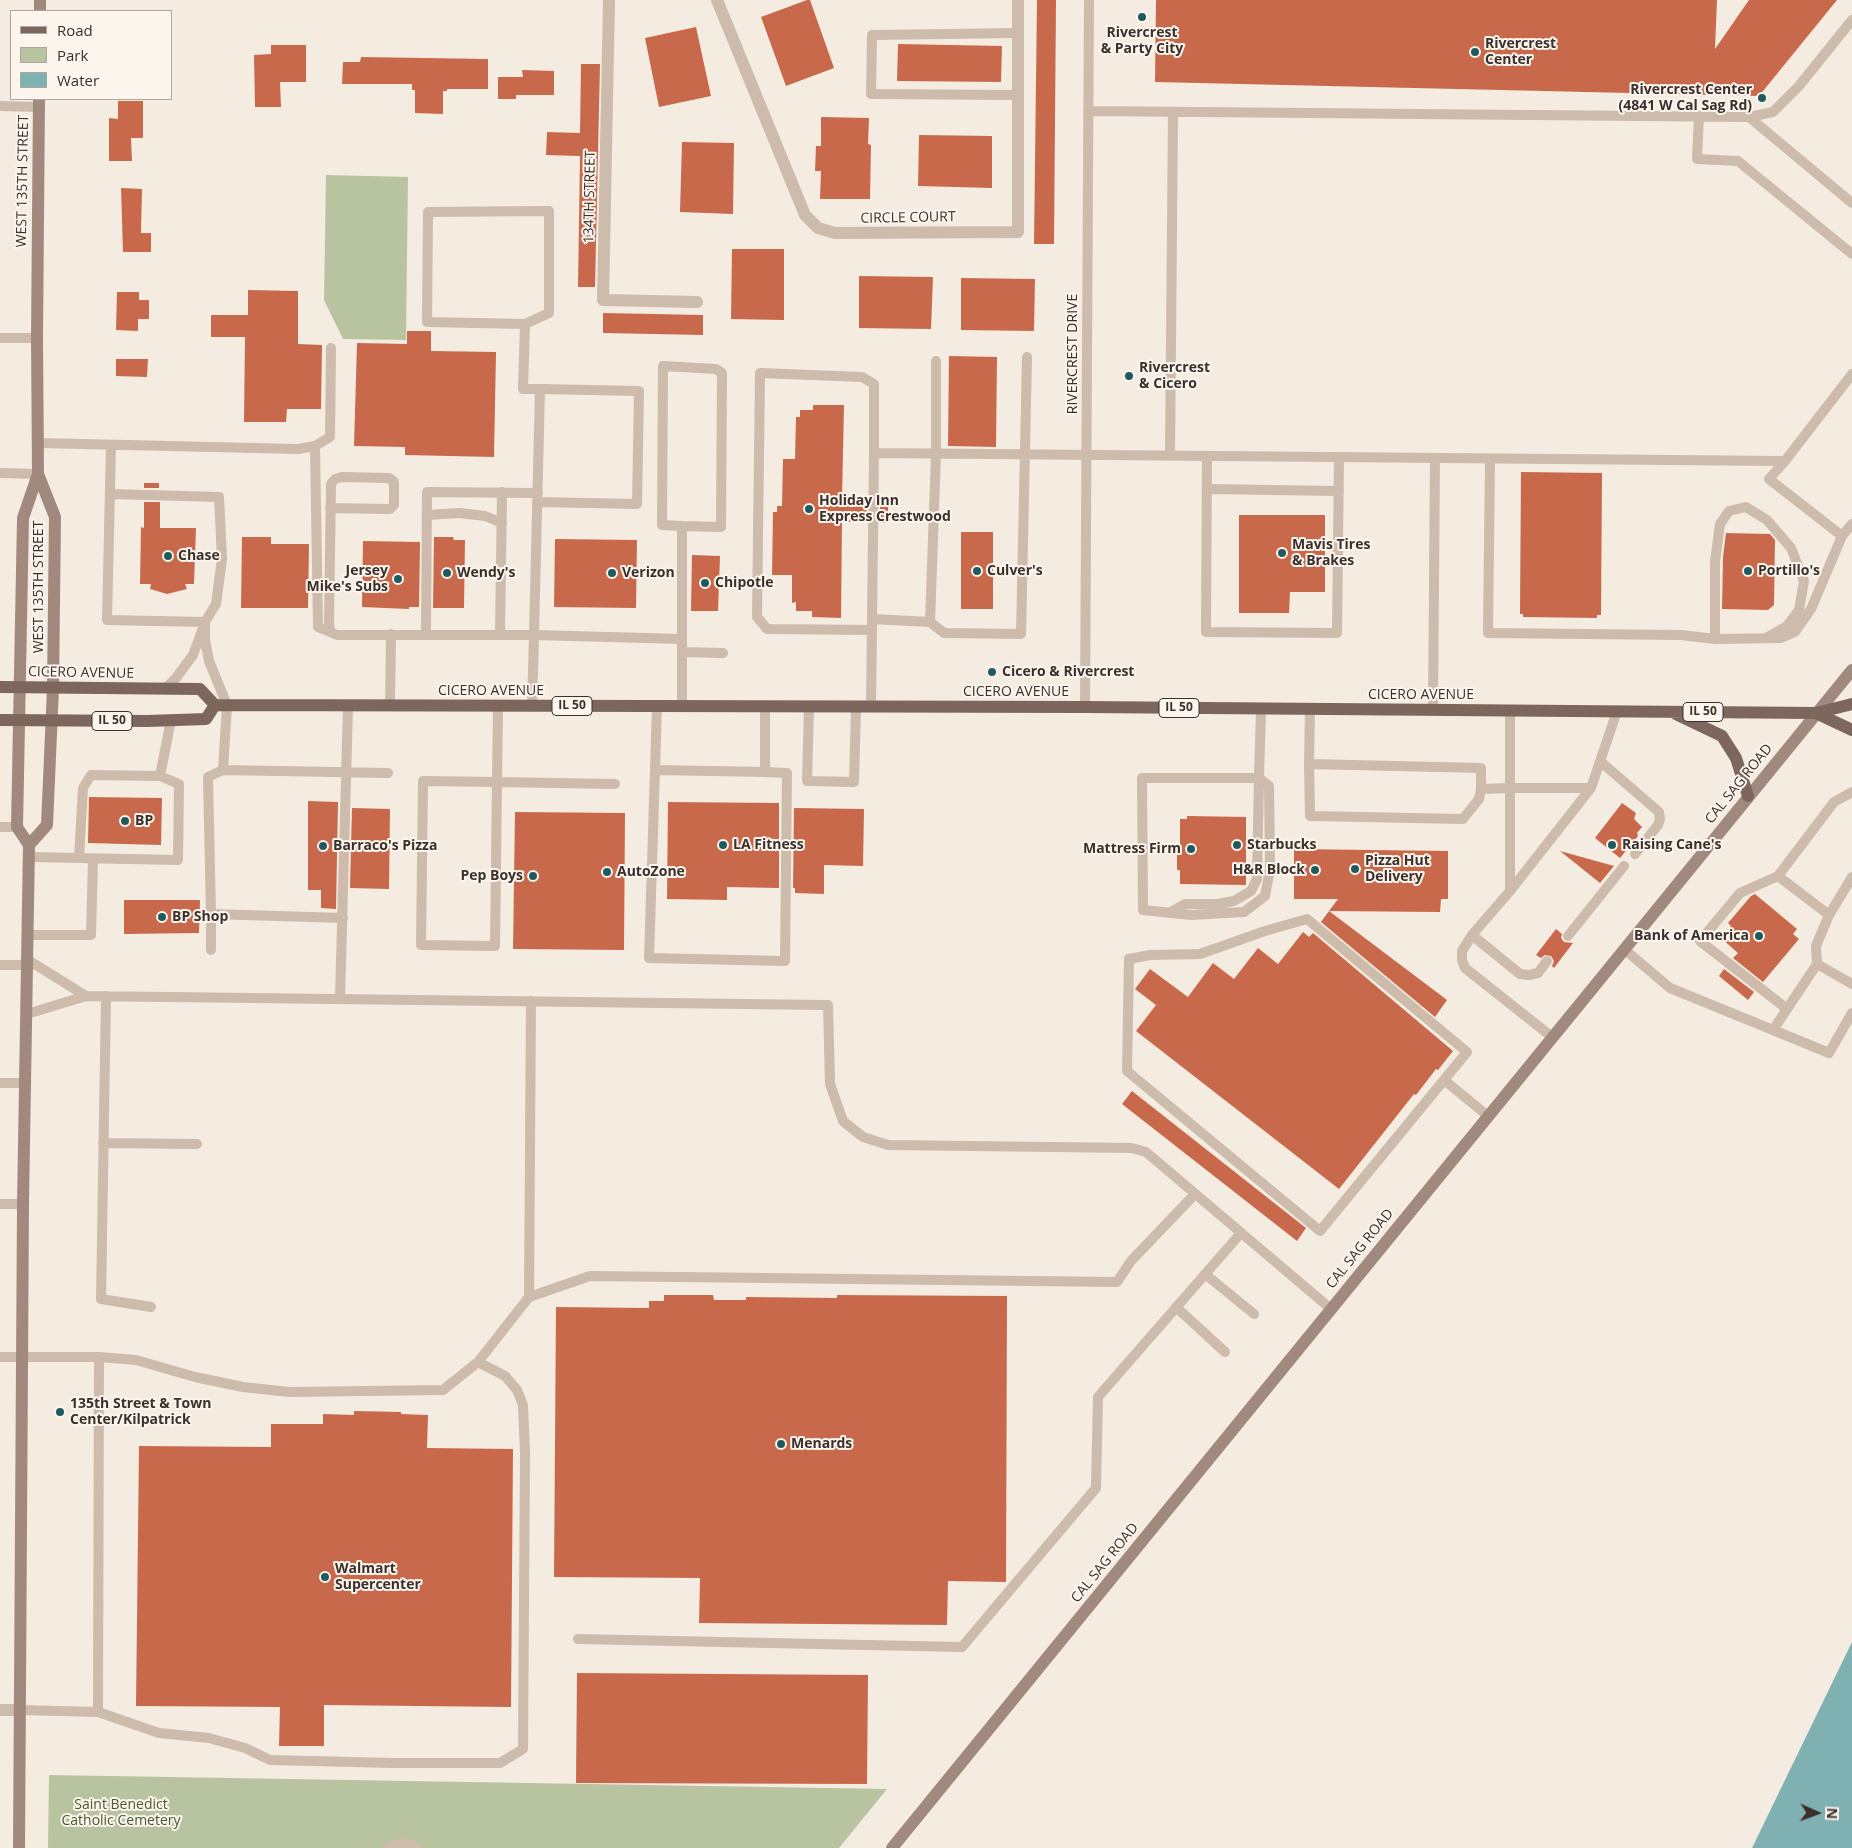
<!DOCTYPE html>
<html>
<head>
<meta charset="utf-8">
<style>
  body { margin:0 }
  #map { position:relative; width:1852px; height:1848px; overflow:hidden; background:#f4ebe1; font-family:"Open Sans",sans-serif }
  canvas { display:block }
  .legend { position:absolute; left:10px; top:10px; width:162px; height:90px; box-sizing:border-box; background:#fbf5ee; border:1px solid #aea6a0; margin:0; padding:6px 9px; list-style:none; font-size:15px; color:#3b302b }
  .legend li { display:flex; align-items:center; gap:10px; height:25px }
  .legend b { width:25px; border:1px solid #aea6a0 }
  .north { position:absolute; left:1792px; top:1788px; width:50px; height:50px; -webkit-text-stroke:4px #fbf5ee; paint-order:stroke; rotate:92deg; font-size:14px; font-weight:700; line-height:20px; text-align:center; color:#3b302b }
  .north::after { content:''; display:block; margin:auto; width:18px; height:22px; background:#3b302b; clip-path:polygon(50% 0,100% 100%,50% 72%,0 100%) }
</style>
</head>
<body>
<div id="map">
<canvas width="1852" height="1848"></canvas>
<ul class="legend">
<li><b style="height:6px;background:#7d675c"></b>Road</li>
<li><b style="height:14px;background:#b8c4a0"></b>Park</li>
<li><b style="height:14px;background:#7fb0b2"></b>Water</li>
</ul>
<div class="north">N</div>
</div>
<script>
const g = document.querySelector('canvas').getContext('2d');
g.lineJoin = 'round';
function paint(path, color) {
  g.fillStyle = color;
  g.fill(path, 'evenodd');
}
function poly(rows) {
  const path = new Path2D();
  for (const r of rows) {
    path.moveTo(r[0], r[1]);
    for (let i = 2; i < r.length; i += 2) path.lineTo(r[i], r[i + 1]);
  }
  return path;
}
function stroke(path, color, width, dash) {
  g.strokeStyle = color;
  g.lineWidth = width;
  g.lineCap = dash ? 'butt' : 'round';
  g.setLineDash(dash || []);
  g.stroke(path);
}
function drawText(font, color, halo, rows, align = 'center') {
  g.font = font + ' "Open Sans",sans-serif';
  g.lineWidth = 4;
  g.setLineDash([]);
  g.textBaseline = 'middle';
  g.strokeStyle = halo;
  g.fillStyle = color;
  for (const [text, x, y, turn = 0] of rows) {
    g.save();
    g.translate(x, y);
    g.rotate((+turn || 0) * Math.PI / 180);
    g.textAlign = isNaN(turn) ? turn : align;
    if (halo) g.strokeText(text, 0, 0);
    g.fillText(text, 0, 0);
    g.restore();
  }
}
paint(poly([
  [326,175,408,177,406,340,343,339,324,300],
  [49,1775,887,1789,839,1848,48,1848]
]), '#b8c4a0');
paint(poly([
  [1852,1642,1852,1848,1752,1848]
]), '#7fb0b2');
paint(poly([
  [807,0,810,0,834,68,786,86,761,17],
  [1037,0,1056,0,1054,244,1034,244],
  [1156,0,1717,0,1715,49,1749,0,1837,0,1759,96,1155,82],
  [696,27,711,96,659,107,645,38],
  [898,44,1002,46,1001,82,897,81],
  [271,45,306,45,306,82,280,82,281,107,255,107,254,55,271,54],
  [361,57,488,59,488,89,447,89,447,91,443,91,443,114,415,113,415,90,412,90,412,84,342,84,343,62,360,62],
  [581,64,600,64,595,287,578,287,580,156,546,155,547,132,580,133],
  [522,70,554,71,554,95,516,95,516,99,498,99,498,77,523,77],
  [118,101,143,101,143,138,131,138,132,161,109,161,109,118,118,119],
  [821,117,869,118,868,144,871,145,870,199,820,199,821,171,815,171,816,146,821,146],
  [919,135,992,136,992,188,918,186],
  [682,142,734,143,733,214,680,212],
  [121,188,142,189,141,233,151,233,151,252,123,252],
  [732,249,784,249,784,320,731,319],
  [859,276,933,277,931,329,859,328],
  [961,278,1035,279,1034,331,961,330],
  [248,290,298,291,298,344,322,345,321,409,287,409,286,422,244,422,245,337,211,337,211,315,248,315],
  [117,292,139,292,139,300,149,300,149,319,138,319,138,331,116,330],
  [603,313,703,315,703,335,603,333],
  [407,331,431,331,431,351,496,352,494,457,405,455,405,447,354,446,357,343,407,344],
  [949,356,997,357,996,447,948,446],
  [116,359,148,359,147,377,116,376],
  [813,405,844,405,842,499,867,499,866,522,842,522,841,618,812,617,812,611,796,611,796,602,792,603,792,575,772,575,773,512,777,512,777,506,782,506,783,459,795,459,796,417,800,417,800,410,813,410],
  [1521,472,1602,473,1601,615,1597,615,1597,618,1523,617,1523,614,1520,614],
  [144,483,159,483,159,488,144,488],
  [880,500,888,500,888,523,880,523],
  [144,502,160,502,160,528,196,528,194,584,185,584,187,589,167,594,150,589,151,584,140,584,141,527,144,528],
  [1239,515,1325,515,1325,592,1290,592,1289,613,1239,613],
  [961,532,993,532,993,609,961,609],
  [1726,533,1770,534,1775,540,1774,605,1768,610,1722,609,1723,557],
  [242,537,271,537,271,544,309,544,308,608,241,608],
  [434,537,453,537,454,540,465,540,464,608,433,608],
  [555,539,637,540,636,608,554,607],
  [363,541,420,542,419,607,409,607,409,609,362,607],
  [692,555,720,556,718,611,691,611],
  [89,797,162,798,161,845,88,843],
  [308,801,338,802,336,909,321,908,321,890,308,890],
  [668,802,779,803,779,888,727,887,727,900,667,899],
  [1622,803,1636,813,1634,819,1642,827,1637,833,1638,836,1620,858,1595,838],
  [352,808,390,809,389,889,350,888],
  [794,808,864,809,863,866,824,865,824,894,795,893,795,888,793,888],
  [515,812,625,813,624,950,513,949],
  [1187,816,1246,817,1246,885,1180,884,1180,870,1177,870,1177,847,1180,847,1180,819,1187,819],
  [1294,849,1448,851,1448,899,1441,899,1440,912,1329,911,1338,899,1294,899],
  [1560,851,1614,866,1600,883],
  [1755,894,1797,929,1793,934,1799,939,1763,982,1733,958,1738,953,1721,938,1731,926,1728,923,1751,896],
  [124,900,200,900,199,933,124,934],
  [1329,911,1447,1000,1435,1017,1321,922],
  [1556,929,1562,934,1561,938,1564,942,1573,943,1554,968,1552,966,1554,961,1551,956,1545,955,1541,958,1536,955],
  [1303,932,1309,937,1313,933,1453,1051,1438,1070,1436,1069,1416,1095,1414,1094,1339,1189,1136,1031,1156,1005,1135,989,1150,969,1188,997,1213,963,1234,979,1258,948,1278,964],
  [1724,969,1754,992,1748,1000,1719,976],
  [1132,1091,1306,1228,1297,1241,1122,1104],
  [664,1295,713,1295,714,1300,746,1300,746,1297,837,1298,837,1295,1007,1296,1006,1582,948,1581,947,1625,699,1623,700,1578,554,1577,556,1307,649,1308,649,1301,664,1301],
  [354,1411,401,1412,401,1414,428,1415,427,1448,513,1449,511,1707,324,1705,324,1746,279,1746,280,1707,136,1706,139,1446,271,1447,271,1424,323,1424,323,1414,354,1415],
  [577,1673,868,1675,867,1784,576,1783]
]), '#c8694b');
stroke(poly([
  [1018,95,871,94,872,35,1018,33],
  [0,106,39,107],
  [1088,111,1749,117,1773,112,1799,86,1852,20],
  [1699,116,1697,159,1738,161,1852,254],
  [1749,117,1852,203],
  [525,324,549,313,549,211,428,212,427,322,525,324,523,389,540,389,534,635,682,639],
  [0,338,37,338],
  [1852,374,1785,461,1769,479,1842,536,1852,524],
  [39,443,298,449,315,446,330,437,331,348],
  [315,446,318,627,337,635,534,635,532,706],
  [1170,456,1173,112],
  [1207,456,1206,632,1337,633,1339,457],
  [1490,459,1488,633,1681,635,1715,639,1781,638,1795,632,1811,609,1842,536],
  [0,473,38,474],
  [1207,489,1339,491],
  [110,494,219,497,222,559,216,604,205,622,107,620,111,445],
  [538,502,637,504,639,391,540,389],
  [330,508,390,509,394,505,394,482,389,478,342,477,335,479,331,484,329,623,330,631],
  [427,515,459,513,485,516,502,523],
  [872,619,930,622,944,633,1021,634,1027,357],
  [205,622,205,640,209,661,227,705,223,770,388,773],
  [930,622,936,454,936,361],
  [872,630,767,629,757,617,760,373,862,377,874,384,874,453],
  [426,634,427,492,538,493],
  [500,635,502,492],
  [1715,639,1715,562,1720,524,1729,511,1746,507,1767,520,1791,548,1804,581,1799,610,1787,626,1766,638],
  [682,652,723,653],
  [165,689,176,678,193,655,203,628],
  [390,706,391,634],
  [498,706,497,782,495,946,421,945,423,781,497,782,615,784],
  [657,707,649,958,785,961,787,773,765,772,765,707],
  [682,707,682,526,662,525,663,366,716,369,722,373,721,527,682,526],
  [809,707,807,781,854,782,856,707],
  [871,707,874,453,1785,461],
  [1085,707,1089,0],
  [1310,709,1309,764,1481,768,1481,789,1510,788,1591,788],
  [1433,710,1435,458],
  [1601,762,1659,812,1660,819,1658,825,1635,854],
  [1309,764,1310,816,1463,819,1479,799,1481,789],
  [223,770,208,777,211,914,343,918],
  [656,770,765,772],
  [1259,778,1269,786,1270,869,1265,896,1244,912,1191,915,1143,910,1142,778,1259,778,1261,709],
  [0,827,17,827],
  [29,857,79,858,83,788,91,775,160,776,171,720],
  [79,858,178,860,179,784,160,776],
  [1778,876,1740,893,1700,941,1787,1009],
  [1510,891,1510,711],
  [1169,913,1185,904,1218,904,1234,901,1251,891,1257,879,1259,778],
  [211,914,211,950],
  [1829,915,1852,877],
  [28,935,91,935,93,859],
  [1472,935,1520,974,1529,975,1538,973,1547,961],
  [1568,936,1624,866],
  [1624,949,1670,988,1773,1030,1817,964,1816,946,1829,915,1778,876,1834,802,1852,792],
  [28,960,86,996],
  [1817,964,1852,984],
  [0,965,27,965],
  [106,996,101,1299,151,1307],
  [340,999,348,706],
  [27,1014,86,996,828,1005,830,1084,843,1121,863,1137,888,1145,1132,1148,1146,1152,1331,1309],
  [1773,1030,1829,1053,1852,1013],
  [1552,1037,1465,968,1462,960,1462,951,1472,935,1510,891,1591,788,1617,711],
  [1444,1080,1467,1052,1307,919,1265,931,1200,954,1150,955,1129,959,1127,1071,1320,1231,1444,1080,1488,1116],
  [0,1083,25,1083],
  [103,1143,197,1144],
  [0,1204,23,1204],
  [1205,1274,1254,1314],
  [529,1297,590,1276,1117,1282,1131,1261,1195,1194],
  [1176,1307,1225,1352],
  [0,1357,99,1357,136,1360,195,1377,243,1387,289,1392,443,1390,478,1362,529,1297,531,1001],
  [578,1639,962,1647,1096,1488,1098,1397,1241,1233],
  [20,1710,98,1712,99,1357],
  [98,1712,159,1733,209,1738,245,1748,270,1760,394,1763,500,1763,523,1749,525,1453,523,1405,517,1390,505,1376,478,1362],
  [387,1848,400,1843,410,1844,417,1848]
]), '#cdbbac', 10);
stroke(poly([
  [609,0,603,300,697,302],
  [717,0,805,215,818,228,835,233,1018,232,1018,0],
  [0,1710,20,1710]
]), '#cdbbac', 12);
stroke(poly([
  [40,11,40,0],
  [29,845,47,825,53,688,55,517,38,474],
  [19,1848,23,1204,29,845,17,827,23,518,38,474,37,338,39,99],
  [892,1848,1852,670]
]), '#a18a7d', 12);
stroke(poly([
  [0,687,200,689,215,705,1085,707,1816,713,1852,704],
  [1816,713,1852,730],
  [1676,714,1722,736,1736,758,1748,796],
  [0,720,147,721,206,719,215,705]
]), '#7d675c', 12);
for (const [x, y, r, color] of [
  [1142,17,5,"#1f5a5e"],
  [1475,52,5,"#1f5a5e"],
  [1762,98,5,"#1f5a5e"],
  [1129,376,5,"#1f5a5e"],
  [809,509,5,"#1f5a5e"],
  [1282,553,5,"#1f5a5e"],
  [168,556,5,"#1f5a5e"],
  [977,571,5,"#1f5a5e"],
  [1748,571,5,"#1f5a5e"],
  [447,573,5,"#1f5a5e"],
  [612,573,5,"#1f5a5e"],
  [398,579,5,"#1f5a5e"],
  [705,583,5,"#1f5a5e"],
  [992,672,5,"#1f5a5e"],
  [125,821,5,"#1f5a5e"],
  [723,845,5,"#1f5a5e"],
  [1237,845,5,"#1f5a5e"],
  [1612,845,5,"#1f5a5e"],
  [323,846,5,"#1f5a5e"],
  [1191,849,5,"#1f5a5e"],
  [1355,869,5,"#1f5a5e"],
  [1315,870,5,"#1f5a5e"],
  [607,872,5,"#1f5a5e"],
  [533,876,5,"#1f5a5e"],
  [162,917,5,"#1f5a5e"],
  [1759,936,5,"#1f5a5e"],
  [60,1412,5,"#1f5a5e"],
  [781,1444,5,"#1f5a5e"],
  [325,1577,5,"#1f5a5e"]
]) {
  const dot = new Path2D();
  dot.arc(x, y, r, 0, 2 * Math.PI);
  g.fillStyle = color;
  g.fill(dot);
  stroke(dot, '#fbf5ee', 2);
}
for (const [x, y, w] of [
  [572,706,40],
  [1179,708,40],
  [1703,712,40],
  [112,721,40]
]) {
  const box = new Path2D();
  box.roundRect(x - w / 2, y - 9.5, w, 19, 4);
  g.fillStyle = '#fbf5ee';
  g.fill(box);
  stroke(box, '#3b302b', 1);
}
drawText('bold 12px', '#3b302b', null, [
  ["IL 50",572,706],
  ["IL 50",1179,708],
  ["IL 50",1703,712],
  ["IL 50",112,721]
]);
drawText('bold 14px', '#3b302b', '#fbf5ee', [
  ["Rivercrest",1142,33,"center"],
  ["& Party City",1142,49,"center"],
  ["Rivercrest",1485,44],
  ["Center",1485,60],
  ["Rivercrest Center",1752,90,"right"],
  ["(4841 W Cal Sag Rd)",1752,106,"right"],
  ["Rivercrest",1139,368],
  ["& Cicero",1139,384],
  ["Holiday Inn",819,501],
  ["Express Crestwood",819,517],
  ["Mavis Tires",1292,545],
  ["& Brakes",1292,561],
  ["Chase",178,556],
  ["Jersey",388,571,"right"],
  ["Mike's Subs",388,587,"right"],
  ["Culver's",987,571],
  ["Portillo's",1758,571],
  ["Wendy's",457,573],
  ["Verizon",622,573],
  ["Chipotle",715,583],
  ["Cicero & Rivercrest",1002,672],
  ["BP",135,821],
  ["LA Fitness",733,845],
  ["Starbucks",1247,845],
  ["Raising Cane's",1622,845],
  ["Barraco's Pizza",333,846],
  ["Mattress Firm",1181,849,"right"],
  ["Pizza Hut",1365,861],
  ["Delivery",1365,877],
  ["H&R Block",1305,870,"right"],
  ["AutoZone",617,872],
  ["Pep Boys",523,876,"right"],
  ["BP Shop",172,917],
  ["Bank of America",1749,936,"right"],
  ["135th Street & Town",70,1404],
  ["Center/Kilpatrick",70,1420],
  ["Menards",791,1444],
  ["Walmart",335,1569],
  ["Supercenter",335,1585]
], 'left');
drawText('14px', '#3b302b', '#fbf5ee', [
  ["WEST 135TH STREET",23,181,-89],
  ["134TH STREET",590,197,-89],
  ["CIRCLE COURT",908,218,-1],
  ["RIVERCREST DRIVE",1073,354,-90],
  ["WEST 135TH STREET",39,587,-90],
  ["CICERO AVENUE",81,673,1],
  ["CICERO AVENUE",491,691],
  ["CICERO AVENUE",1016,692],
  ["CICERO AVENUE",1421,695],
  ["CAL SAG ROAD",1739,784,-51],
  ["CAL SAG ROAD",1360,1249,-51],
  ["CAL SAG ROAD",1105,1563,-51]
]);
drawText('14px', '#4a5a2e', '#fbf5ee', [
  ["Saint Benedict",121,1805],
  ["Catholic Cemetery",121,1821]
]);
</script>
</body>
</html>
